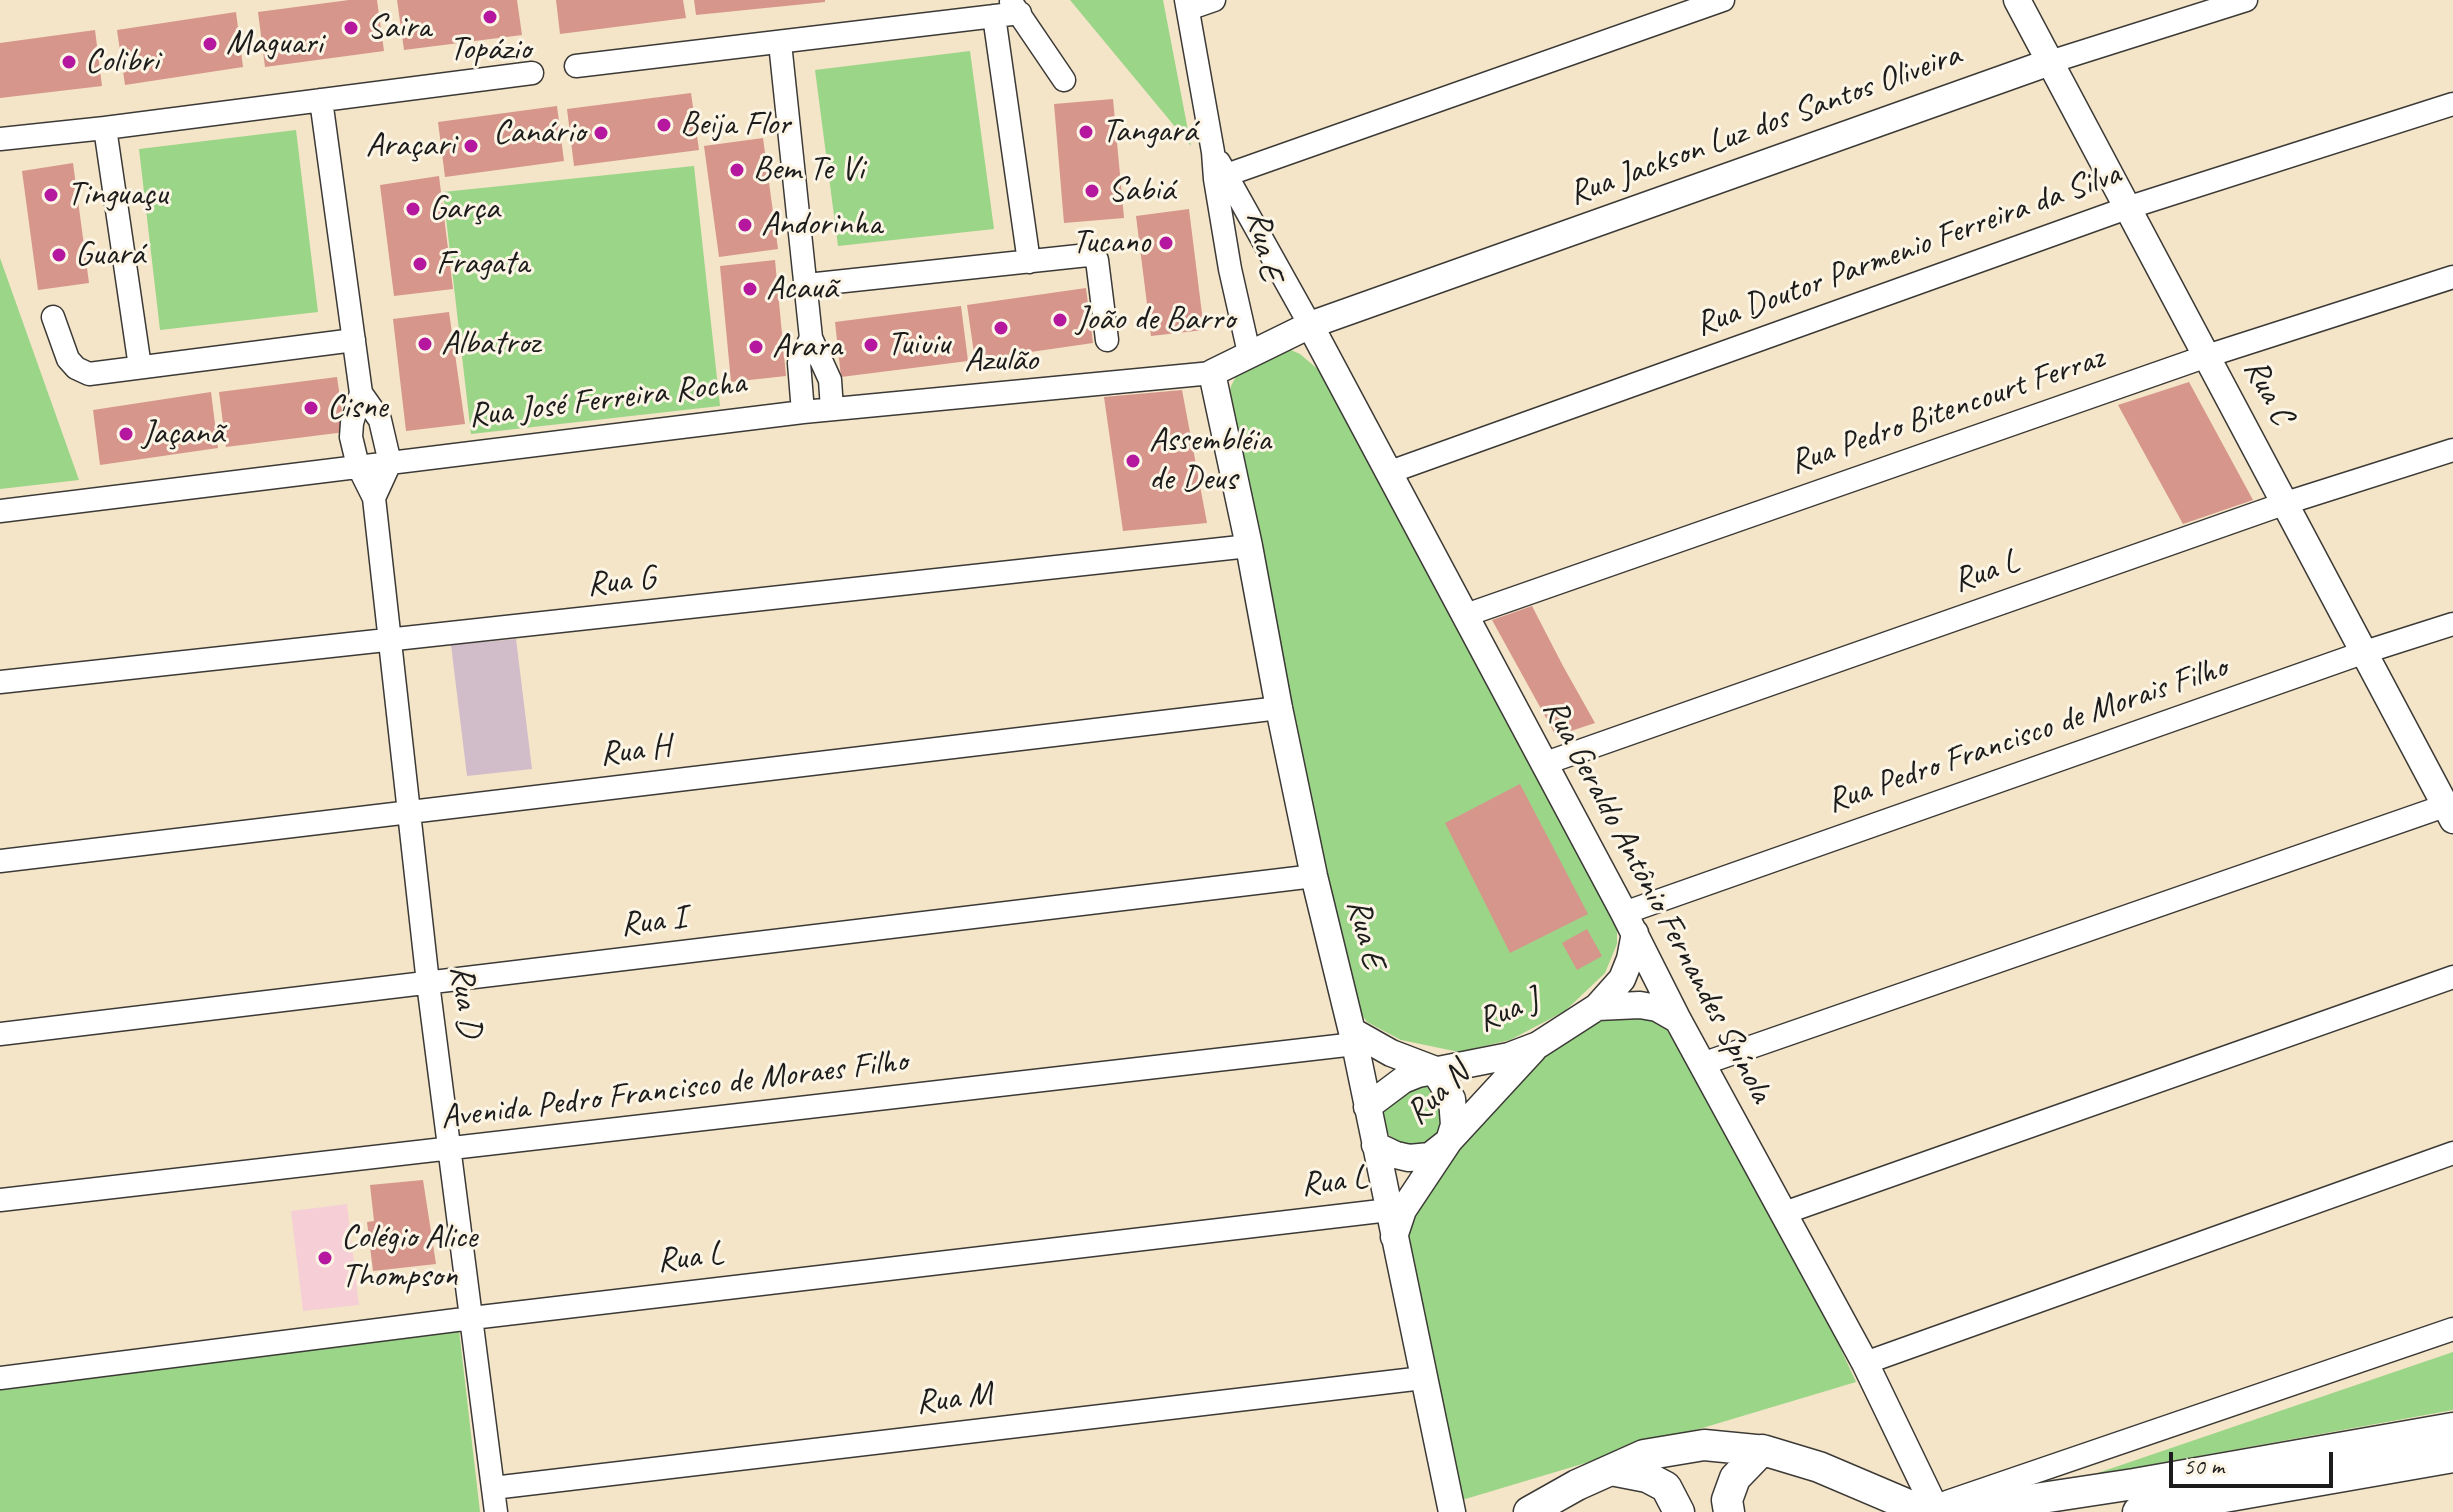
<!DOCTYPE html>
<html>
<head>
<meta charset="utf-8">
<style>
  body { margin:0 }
  #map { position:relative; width:2453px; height:1512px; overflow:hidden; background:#f4e4c8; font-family:Caveat,sans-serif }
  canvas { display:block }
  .scale { position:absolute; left:2169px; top:1452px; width:164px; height:36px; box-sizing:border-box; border:4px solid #1c1c1c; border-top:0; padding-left:10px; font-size:24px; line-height:28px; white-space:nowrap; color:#1c1c1c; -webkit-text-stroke:6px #fcf5e5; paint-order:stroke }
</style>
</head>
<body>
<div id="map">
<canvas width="2453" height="1512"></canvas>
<div class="scale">50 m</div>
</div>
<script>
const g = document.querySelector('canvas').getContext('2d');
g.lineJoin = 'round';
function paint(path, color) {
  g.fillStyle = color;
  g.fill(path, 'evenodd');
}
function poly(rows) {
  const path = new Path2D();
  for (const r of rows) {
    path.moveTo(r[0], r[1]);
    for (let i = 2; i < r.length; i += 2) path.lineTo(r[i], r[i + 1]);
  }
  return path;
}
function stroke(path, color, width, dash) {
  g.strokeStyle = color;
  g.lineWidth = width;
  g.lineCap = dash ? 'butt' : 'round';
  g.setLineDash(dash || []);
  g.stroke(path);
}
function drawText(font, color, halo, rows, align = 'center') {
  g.font = font + ' Caveat,sans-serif';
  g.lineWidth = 6;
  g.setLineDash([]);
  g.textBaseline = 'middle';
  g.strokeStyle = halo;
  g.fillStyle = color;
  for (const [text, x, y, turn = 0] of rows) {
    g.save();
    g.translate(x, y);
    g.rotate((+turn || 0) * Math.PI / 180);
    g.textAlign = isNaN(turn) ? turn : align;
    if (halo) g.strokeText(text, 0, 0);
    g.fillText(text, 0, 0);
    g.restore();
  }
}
paint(poly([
  [347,1204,359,1305,303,1311,291,1211]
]), '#f6cfd6');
paint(poly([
  [516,639,532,769,467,776,451,645]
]), '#d1bdc9');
paint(poly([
  [1070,0,1163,0,1191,146],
  [970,51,994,229,838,246,815,70],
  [296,130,318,312,160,330,139,149],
  [694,166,720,406,471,434,443,192],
  [0,258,79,480,0,489],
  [1284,347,1300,354,1320,371,1617,916,1617,944,1605,973,1565,1011,1510,1040,1459,1052,1401,1040,1367,1022,1354,1004,1229,398,1231,386,1241,367],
  [1601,1015,1651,1017,1666,1029,1696,1072,1820,1304,1856,1382,1462,1500,1407,1243,1410,1219,1482,1116,1520,1076],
  [1424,1083,1435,1088,1443,1097,1442,1132,1423,1146,1411,1146,1399,1143,1390,1136,1383,1125,1382,1114,1384,1102],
  [459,1330,480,1512,0,1512,0,1383],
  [2453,1352,2453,1410,2089,1476]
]), '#9bd588');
paint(poly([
  [349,0,377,0,384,51,265,67,258,12],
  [397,0,517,0,522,35,404,50],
  [556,0,683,0,686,18,560,34],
  [694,0,825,0,825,2,696,15],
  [236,12,243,67,125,85,117,30],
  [95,30,102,86,0,98,0,43],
  [691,93,699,150,574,166,567,109],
  [1113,99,1124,218,1064,223,1054,104],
  [557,106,564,161,445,177,438,122],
  [763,138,778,249,719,257,704,146],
  [73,163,89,283,38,290,22,171],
  [439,176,453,289,394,296,380,185],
  [1189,209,1204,330,1151,336,1136,216],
  [775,260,786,376,731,382,720,266],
  [1086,288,1093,343,975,360,967,305],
  [961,306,968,361,841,377,835,322],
  [449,312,465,424,406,431,393,319],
  [337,377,345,432,226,447,219,392],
  [2189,382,2253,500,2183,524,2118,405],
  [1182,390,1207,523,1123,531,1104,397],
  [211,392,218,448,100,465,93,410],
  [1532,606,1563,666,1595,723,1556,736,1492,620],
  [1520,784,1588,914,1510,953,1445,823],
  [1587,929,1602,956,1577,970,1562,943],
  [423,1180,436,1264,373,1271,367,1222,374,1221,370,1185]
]), '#d6968b');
const minor = poly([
  [1186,0,1213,152,1215,179,1230,269,1249,353],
  [1011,2,1064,80],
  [1188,9,1214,0],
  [994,16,1029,262],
  [780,43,811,338,830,380,832,409],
  [2050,62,2246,0],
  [576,66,1020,13],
  [321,100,361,393,352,423,351,437,358,466,374,498,428,983,496,1512],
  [105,128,532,73],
  [0,139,105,128,140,367],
  [1219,162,1310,325],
  [1215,179,1723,0],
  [807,285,1088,255,1097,260,1107,340],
  [53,317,68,359,76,368,89,374,354,340],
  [361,393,380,420,390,463,374,498],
  [803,412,799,363,811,338],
  [1390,472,2127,208,2453,104],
  [0,511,803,412,1212,373],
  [1466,615,2207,356,2453,277],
  [0,682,1249,546],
  [1543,764,2286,503,2453,450],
  [0,861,1279,708],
  [1624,913,2365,652,2453,624],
  [0,1034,1314,876],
  [1702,1064,2453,803],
  [0,1200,1355,1044],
  [1784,1213,2453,977],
  [1865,1363,2453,1153],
  [0,1378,472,1318,1389,1210],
  [493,1488,1423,1378],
  [1947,1502,2453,1329]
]);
const tertiary = poly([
  [2017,0,2453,820],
  [1310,325,1624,913,1678,1020,1865,1363,1937,1512],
  [1597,1007,1640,1005,1657,1008,1678,1020],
  [1352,1031,1391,1053,1433,1069,1452,1099,1454,1125,1449,1141,1403,1210,1394,1237],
  [1367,1107,1403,1080,1418,1074,1509,1056,1538,1045,1597,1007,1622,979,1630,959,1635,933],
  [1375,1145,1396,1155,1409,1158,1430,1156,1449,1141,1533,1050],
  [1452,1512,1355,1044,1314,876,1279,708,1249,546,1212,373,1310,325,2050,62]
]);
const secondary = poly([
  [1611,1470,1647,1477,1666,1487,1679,1512],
  [1529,1512,1577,1485,1644,1455,1704,1445,1766,1451,1819,1467,1925,1512],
  [1729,1512,1727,1500,1735,1478,1762,1450],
  [1949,1512,2134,1484,2453,1428],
  [2138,1512,2453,1457]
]);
stroke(minor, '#3c3a36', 25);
stroke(tertiary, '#3c3a36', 29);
stroke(secondary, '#3c3a36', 33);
stroke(minor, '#fff', 22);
stroke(tertiary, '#fff', 26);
stroke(secondary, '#fff', 30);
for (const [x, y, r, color] of [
  [490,17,8,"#b5179e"],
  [351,28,8,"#b5179e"],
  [210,44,8,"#b5179e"],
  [69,62,8,"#b5179e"],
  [664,125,8,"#b5179e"],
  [1086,132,8,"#b5179e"],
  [601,133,8,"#b5179e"],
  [471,146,8,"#b5179e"],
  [737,170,8,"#b5179e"],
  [1092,191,8,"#b5179e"],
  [51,195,8,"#b5179e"],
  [413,209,8,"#b5179e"],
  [745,225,8,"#b5179e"],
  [1166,243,8,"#b5179e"],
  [59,255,8,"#b5179e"],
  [420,264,8,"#b5179e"],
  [750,289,8,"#b5179e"],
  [1060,320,8,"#b5179e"],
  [1001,328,8,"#b5179e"],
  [425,344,8,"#b5179e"],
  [871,345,8,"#b5179e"],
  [756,347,8,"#b5179e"],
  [311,408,8,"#b5179e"],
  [126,434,8,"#b5179e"],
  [1133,461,8,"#b5179e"],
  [325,1258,8,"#b5179e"]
]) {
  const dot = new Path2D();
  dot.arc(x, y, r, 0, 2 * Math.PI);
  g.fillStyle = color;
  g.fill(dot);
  stroke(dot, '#fcf5e5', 3);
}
drawText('34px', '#1c1c1c', '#fcf5e5', [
  ["Saira",367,28],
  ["Maguari",226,44],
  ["Topázio",490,50,"center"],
  ["Colibri",85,62],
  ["Beija Flor",680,125],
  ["Tangará",1102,132],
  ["Canário",585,133,"right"],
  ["Araçari",455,146,"right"],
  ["Bem Te Vi",753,170],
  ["Sabiá",1108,191],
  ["Tinguaçu",67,195],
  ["Garça",429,209],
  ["Andorinha",761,225],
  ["Tucano",1150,243,"right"],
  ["Guará",75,255],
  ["Fragata",436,264],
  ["Acauã",766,289],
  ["João de Barro",1076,320],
  ["Albatroz",441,344],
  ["Tuiuiu",887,345],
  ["Arara",772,347],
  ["Azulão",1001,361,"center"],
  ["Cisne",327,408],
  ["Jaçanã",142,434],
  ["Assembléia",1149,441],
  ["de Deus",1149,480],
  ["Colégio Alice",341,1238],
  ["Thompson",341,1277]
], 'left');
drawText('34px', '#1c1c1c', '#fcf5e5', [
  ["Rua Jackson Luz dos Santos Oliveira",1765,125,-20],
  ["Rua E",1264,246,79],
  ["Rua Doutor Parmenio Ferreira da Silva",1908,250,-20],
  ["Rua C",2268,392,62],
  ["Rua José Ferreira Rocha",607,400,-7],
  ["Rua Pedro Bitencourt Ferraz",1947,411,-19],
  ["Rua L",1986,572,-19],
  ["Rua G",621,582,-6],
  ["Rua Pedro Francisco de Morais Filho",2027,735,-19],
  ["Rua H",635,751,-7],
  ["Rua Geraldo Antônio Fernandes Spínola",1657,901,62],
  ["Rua I",653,922,-7],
  ["Rua E",1365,934,76],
  ["Rua D",465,1001,83],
  ["Rua J",1508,1011,-23],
  ["Avenida Pedro Francisco de Moraes Filho",674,1090,-7],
  ["Rua N",1438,1094,-44],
  ["Rua L",1334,1182,-7],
  ["Rua L",690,1258,-7],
  ["Rua M",954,1399,-7]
]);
</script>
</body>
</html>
